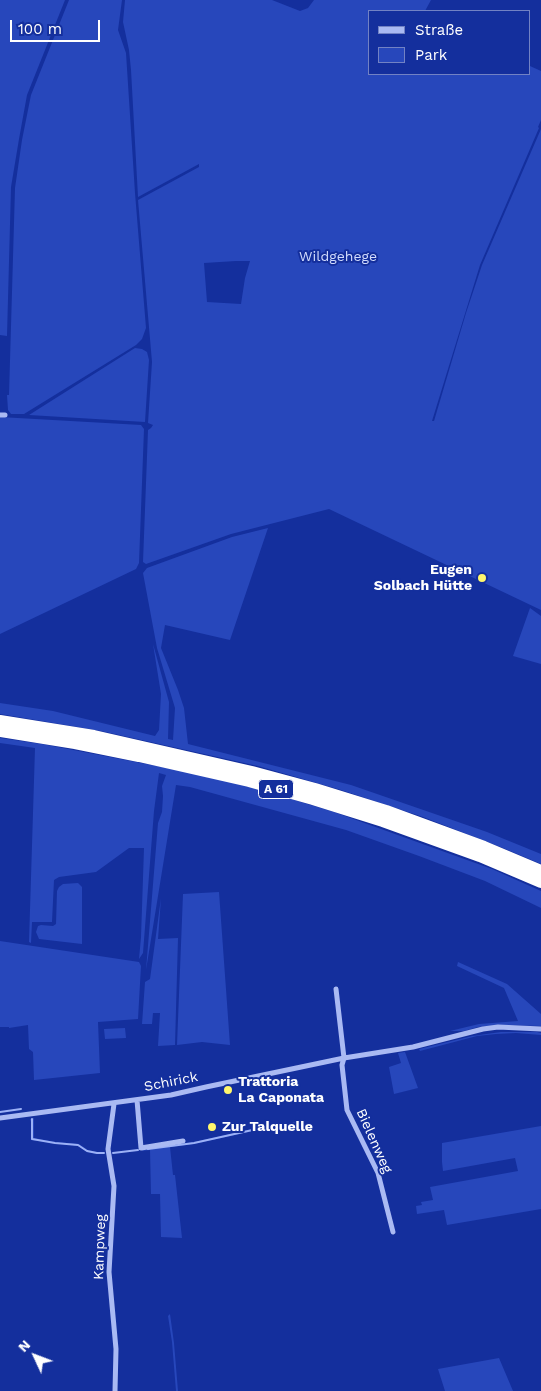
<!DOCTYPE html>
<html>
<head>
<meta charset="utf-8">
<style>
  body { margin:0 }
  #map { position:relative; width:541px; height:1391px; overflow:hidden; background:#142f9d; font-family:"Work Sans",sans-serif }
  canvas { display:block }
  .legend { position:absolute; left:368px; top:10px; width:162px; height:65px; box-sizing:border-box; background:#142f9d; border:1px solid #7282c4; margin:0; padding:6px 9px; list-style:none; font-size:15px; color:#fff }
  .legend li { display:flex; align-items:center; gap:10px; height:25px }
  .legend b { width:25px; border:1px solid #7282c4 }
  .north { position:absolute; left:10px; top:1331px; width:50px; height:50px; -webkit-text-stroke:4px #142f9d; paint-order:stroke; rotate:313deg; font-size:14px; font-weight:700; line-height:20px; text-align:center; color:#fff }
  .north::after { content:''; display:block; margin:auto; width:18px; height:22px; background:#fff; clip-path:polygon(50% 0,100% 100%,50% 72%,0 100%) }
  .scale { position:absolute; left:10px; top:20px; width:90px; height:22px; box-sizing:border-box; border:2px solid #fff; border-top:0; padding-left:6px; font-size:15px; line-height:18px; white-space:nowrap; color:#fff; -webkit-text-stroke:4px #142f9d; paint-order:stroke }
</style>
</head>
<body>
<div id="map">
<canvas width="541" height="1391"></canvas>
<ul class="legend">
<li><b style="height:6px;background:#aabaf3"></b>Straße</li>
<li><b style="height:14px;background:#2747bb"></b>Park</li>
</ul>
<div class="north">N</div>
<div class="scale">100 m</div>
</div>
<script>
const g = document.querySelector('canvas').getContext('2d');
g.lineJoin = 'round';
function paint(path, color) {
  g.fillStyle = color;
  g.fill(path, 'evenodd');
}
function poly(rows) {
  const path = new Path2D();
  for (const r of rows) {
    path.moveTo(r[0], r[1]);
    for (let i = 2; i < r.length; i += 2) path.lineTo(r[i], r[i + 1]);
  }
  return path;
}
function stroke(path, color, width, dash) {
  g.strokeStyle = color;
  g.lineWidth = width;
  g.lineCap = dash ? 'butt' : 'round';
  g.setLineDash(dash || []);
  g.stroke(path);
}
function drawText(font, color, halo, rows, align = 'center') {
  g.font = font + ' "Work Sans",sans-serif';
  g.lineWidth = 4;
  g.setLineDash([]);
  g.textBaseline = 'middle';
  g.strokeStyle = halo;
  g.fillStyle = color;
  for (const [text, x, y, turn = 0] of rows) {
    g.save();
    g.translate(x, y);
    g.rotate((+turn || 0) * Math.PI / 180);
    g.textAlign = isNaN(turn) ? turn : align;
    if (halo) g.strokeText(text, 0, 0);
    g.fillText(text, 0, 0);
    g.restore();
  }
}
paint(poly([
  [0,0,65,0,27,95,19,139,11,187,7,336,0,335],
  [69,0,122,0,118,30,126,53,135,193,146,328,142,339,136,345,24,414,11,414,8,410,7,395,9,395,15,188,22,140,31,95],
  [125,0,272,0,300,11,308,8,314,0,431,0,425,11,370,11,370,74,530,74,530,66,541,71,541,120,538,127,539,128,480,265,432,421,434,421,466,313,482,265,541,129,541,610,329,509,231,534,146,564,143,562,148,430,151,428,153,425,148,423,152,362,138,200,199,167,199,164,138,197,131,70,129,50,123,22],
  [236,261,250,261,245,278,241,304,207,302,204,263],
  [135,348,142,349,147,352,149,360,145,422,29,415],
  [0,417,141,425,144,429,139,563,136,569,0,634],
  [268,528,230,640,165,625,161,648,178,690,184,708,188,744,351,785,487,832,541,854,541,864,503,848,423,817,341,790,258,766,101,731,0,714,0,703,53,711,155,736,159,730,161,694,153,644,169,702,168,739,173,740,175,708,157,648,143,573,147,568,232,537],
  [530,608,541,616,541,664,513,656],
  [0,738,42,744,225,779,334,812,492,869,541,891,541,908,485,881,419,856,346,830,190,787,176,785,146,970,158,823,162,812,163,796,162,786,166,775,159,773,154,811,143,953,139,959,141,937,144,848,129,848,96,872,59,877,54,880,52,922,32,922,31,943,29,942,35,748,0,743],
  [78,883,82,887,82,944,39,939,36,932,38,926,41,925,53,926,56,924,57,891,59,887,63,884],
  [219,892,230,1045,202,1042,177,1045,183,894],
  [161,898,158,939,178,938,175,1045,158,1046,160,1013,153,1013,152,1024,142,1024,145,982,150,979],
  [0,941,139,962,141,966,138,1019,98,1022,100,1073,34,1080,33,1052,29,1049,28,1025,9,1028,9,1027,0,1027],
  [458,962,507,984,541,1014,541,1026,503,1025,478,1027,464,1031,450,1031,479,1024,518,1021,504,988,457,966],
  [125,1028,126,1038,105,1039,104,1029],
  [501,1032,537,1032,541,1033,541,1035,516,1033,496,1034,477,1036,420,1051,419,1049,472,1036],
  [405,1052,418,1088,394,1094,389,1067,401,1063,398,1053],
  [34,1118,34,1138,55,1142,79,1144,88,1150,105,1154,97,1154,87,1152,78,1146,31,1140,31,1122,30,1119],
  [303,1122,304,1123,275,1126,194,1144,170,1147,173,1175,175,1175,182,1238,161,1237,160,1194,151,1194,150,1150,142,1151,142,1149,194,1142,275,1124],
  [541,1126,541,1209,447,1225,444,1210,417,1214,416,1206,422,1205,421,1202,433,1200,430,1187,518,1171,515,1158,443,1171,442,1162,442,1143],
  [170,1314,174,1343,178,1391,176,1391,172,1342,168,1316],
  [499,1358,513,1391,445,1391,438,1369]
]), '#2747bb');
stroke(poly([
  [0,1112,21,1109],
  [32,1119,32,1139,55,1143,78,1145,87,1151,97,1153,104,1153],
  [148,1149,194,1143,275,1125,303,1123],
  [113,1153,138,1150]
]), '#9cb1f6', 2);
stroke(poly([
  [0,415,5,415],
  [336,989,344,1058,342,1065,347,1110,378,1173,393,1232],
  [137,1100,141,1148,183,1141],
  [114,1104,108,1149,114,1186,109,1272,116,1349,115,1391],
  [0,1118,171,1095,206,1087,344,1058,413,1047,483,1029,498,1027,541,1029]
]), '#aabaf3', 5);
stroke(poly([
  [0,721,94,736,252,772,315,789,386,811,484,847,541,871],
  [0,731,75,743,139,756,249,781,313,799,383,821,480,856,541,882]
]), '#fff', 12);
for (const [x, y, r, color] of [
  [482,578,5,"#fff76d"],
  [228,1090,5,"#fff76d"],
  [212,1127,5,"#fff76d"]
]) {
  const dot = new Path2D();
  dot.arc(x, y, r, 0, 2 * Math.PI);
  g.fillStyle = color;
  g.fill(dot);
  stroke(dot, '#142f9d', 2);
}
for (const [x, y, w] of [
  [276,789,35]
]) {
  const box = new Path2D();
  box.roundRect(x - w / 2, y - 9.5, w, 19, 4);
  g.fillStyle = '#142f9d';
  g.fill(box);
  stroke(box, '#fff', 1);
}
drawText('bold 12px', '#fff', null, [
  ["A 61",276,789]
]);
drawText('14px', '#d2dcfd', '#142f9d', [
  ["Wildgehege",338,257]
]);
drawText('bold 14px', '#fff', '#142f9d', [
  ["Eugen",472,570,"right"],
  ["Solbach Hütte",472,586,"right"],
  ["Trattoria",238,1082],
  ["La Caponata",238,1098],
  ["Zur Talquelle",222,1127]
], 'left');
drawText('14px', '#fff', '#142f9d', [
  ["Schirick",171,1082,-11],
  ["Bielenweg",374,1141,66],
  ["Kampweg",100,1247,-88]
]);
</script>
</body>
</html>
